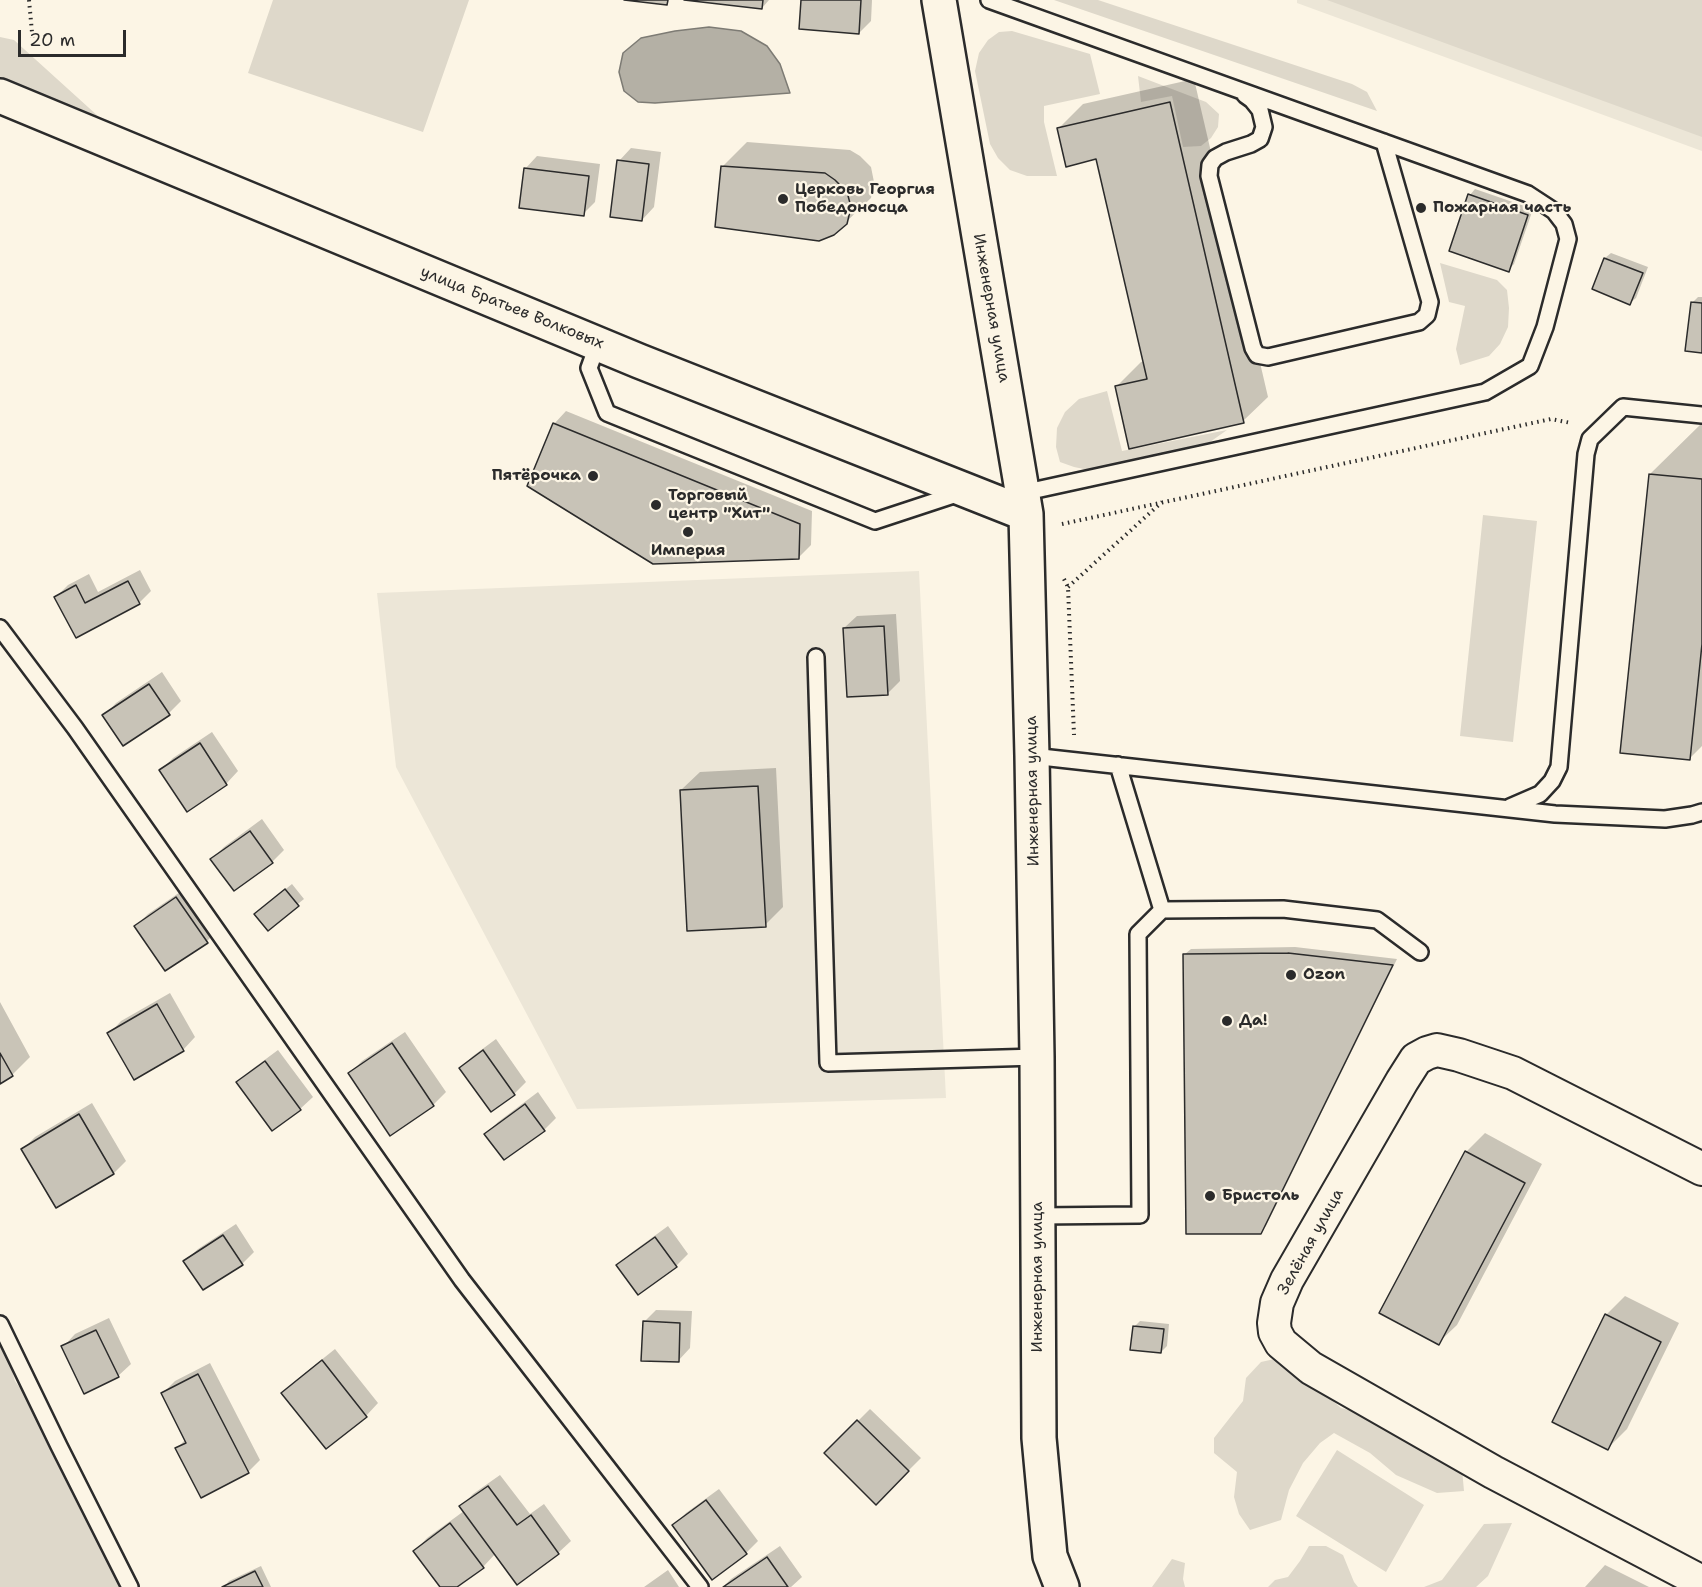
<!DOCTYPE html>
<html>
<head>
<meta charset="utf-8">
<style>
  body { margin:0 }
  #map { position:relative; width:1702px; height:1587px; overflow:hidden; background:#fcf5e5; font-family:"Shantell Sans",sans-serif }
  canvas { display:block }
  .scale { position:absolute; left:18px; top:30px; width:108px; height:27px; box-sizing:border-box; border:3px solid #2b2b2b; border-top:0; padding-left:8px; font-size:18px; line-height:21px; white-space:nowrap; color:#2b2b2b; -webkit-text-stroke:4px #fcf5e5; paint-order:stroke }
</style>
</head>
<body>
<div id="map">
<canvas width="1702" height="1587"></canvas>
<div class="scale">20 m</div>
</div>
<script>
const g = document.querySelector('canvas').getContext('2d');
g.lineJoin = 'round';
function paint(path, color) {
  g.fillStyle = color;
  g.fill(path, 'evenodd');
}
function poly(rows) {
  const path = new Path2D();
  for (const r of rows) {
    path.moveTo(r[0], r[1]);
    for (let i = 2; i < r.length; i += 2) path.lineTo(r[i], r[i + 1]);
  }
  return path;
}
function stroke(path, color, width, dash) {
  g.strokeStyle = color;
  g.lineWidth = width;
  g.lineCap = dash ? 'butt' : 'round';
  g.setLineDash(dash || []);
  g.stroke(path);
}
function drawText(font, color, halo, rows, align = 'center') {
  g.font = font + ' "Shantell Sans",sans-serif';
  g.lineWidth = 4.5;
  g.setLineDash([]);
  g.textBaseline = 'middle';
  g.strokeStyle = halo;
  g.fillStyle = color;
  for (const [text, x, y, turn = 0] of rows) {
    g.save();
    g.translate(x, y);
    g.rotate((+turn || 0) * Math.PI / 180);
    g.textAlign = isNaN(turn) ? turn : align;
    if (halo) g.strokeText(text, 0, 0);
    g.fillText(text, 0, 0);
    g.restore();
  }
}
paint(poly([
  [1297,0,1702,0,1702,151,1297,3],
  [919,571,946,1098,577,1109,396,767,377,593]
]), '#ece6d7');
paint(poly([
  [273,0,469,0,423,132,248,73],
  [1054,0,1098,0,1352,84,1367,92,1377,111],
  [1327,0,1702,0,1702,137],
  [1012,31,1090,54,1100,94,1044,106,1044,122,1057,176,1027,176,1010,170,998,158,990,144,975,71,979,53,988,40,999,32],
  [0,37,14,40,99,117,33,95,7,83,0,79],
  [1138,76,1206,102,1219,114,1218,127,1211,138,1201,146,1183,147,1172,96,1141,102],
  [1440,263,1497,280,1507,290,1509,308,1508,327,1500,344,1489,356,1460,365,1456,349,1465,306,1449,302],
  [1107,391,1122,451,1227,430,1210,442,1089,470,1074,467,1060,462,1056,447,1057,428,1065,412,1079,399],
  [1483,515,1537,521,1513,742,1460,736],
  [0,1318,4,1344,15,1381,35,1409,50,1448,92,1499,104,1534,125,1554,126,1587,0,1587],
  [1279,1358,1306,1377,1341,1408,1368,1415,1462,1469,1464,1491,1437,1493,1396,1475,1370,1453,1334,1433,1320,1443,1303,1463,1289,1490,1281,1520,1250,1530,1239,1514,1234,1497,1237,1472,1214,1453,1214,1438,1243,1401,1246,1378,1261,1362],
  [1337,1450,1424,1505,1386,1572,1296,1516],
  [1512,1523,1488,1576,1476,1587,1424,1587,1442,1580,1484,1524],
  [1309,1546,1326,1546,1343,1555,1354,1582,1358,1587,1268,1587,1275,1580,1288,1577,1300,1561],
  [1172,1559,1185,1563,1183,1579,1185,1587,1152,1587]
]), '#ded8ca');
const water = poly([
  [709,27,741,31,767,46,780,64,790,93,655,103,638,102,624,91,619,72,623,53,641,38,675,31,709,27]
]);
paint(water, '#b4b0a5');
stroke(water, '#7d7b74', 1.5);
paint(poly([
  [697,0,769,0,762,8],
  [803,0,872,0,871,21,859,33],
  [1194,79,1268,397,1243,421,1116,387,1141,362,1145,361,1098,158,1058,129,1083,104],
  [747,142,850,150,860,156,871,167,874,182,871,198,846,222,722,167],
  [631,148,661,152,654,207,642,220,619,161],
  [537,156,600,164,595,202,583,214,525,169],
  [1475,189,1533,209,1514,264,1508,270,1470,195],
  [1611,253,1648,267,1636,298,1630,303,1594,289,1605,258],
  [1698,297,1702,297,1702,351,1693,302],
  [566,411,812,511,811,545,799,557,554,424],
  [1702,423,1702,746,1689,759,1650,474],
  [140,570,151,591,139,603,76,636,56,597,68,585,89,574,98,592],
  [896,614,900,681,888,693,844,628,857,616],
  [162,672,181,701,169,713,123,744,104,716,116,703],
  [212,732,238,771,226,784,187,810,161,770,173,758],
  [776,768,783,907,765,925,681,790,700,772],
  [262,819,284,850,272,862,212,859,224,847],
  [292,884,304,899,268,928,262,908],
  [189,886,219,929,207,941,136,926,148,914],
  [1295,947,1397,959,1266,1226,1260,1232,1185,954,1191,949],
  [170,993,195,1037,183,1050,109,1034,121,1021],
  [0,1002,30,1057,12,1075,0,1082],
  [405,1032,446,1092,433,1105,391,1134,350,1073,362,1061],
  [496,1039,526,1082,514,1094,460,1068,473,1056],
  [278,1050,313,1097,300,1109,273,1129,238,1082,251,1070],
  [538,1092,556,1118,544,1130,486,1134,498,1122],
  [92,1103,126,1161,114,1173,57,1206,23,1149,35,1137],
  [1485,1133,1542,1164,1457,1325,1438,1343,1466,1152],
  [236,1224,254,1252,242,1264,185,1261,198,1249],
  [668,1226,688,1254,676,1266,618,1265,631,1253],
  [1625,1296,1679,1323,1627,1429,1608,1448,1606,1315],
  [656,1310,692,1311,690,1348,678,1361,644,1322],
  [109,1318,131,1364,118,1376,63,1347,75,1334],
  [1140,1321,1169,1324,1167,1346,1161,1352,1134,1327],
  [335,1349,378,1403,366,1416,283,1393,295,1381],
  [210,1363,260,1460,248,1472,177,1448,186,1439,163,1393,175,1381],
  [870,1409,921,1458,876,1503,826,1453],
  [500,1475,530,1514,544,1504,571,1541,558,1553,518,1583,496,1553,483,1567,454,1587,441,1587,415,1551,427,1538,464,1511,461,1507,473,1494],
  [719,1489,758,1541,746,1553,674,1525,686,1513],
  [780,1546,802,1577,791,1587,723,1587,731,1579],
  [1605,1565,1649,1587,1585,1587],
  [261,1566,271,1587,224,1587,229,1581],
  [668,1570,679,1587,644,1587]
]), '#0003');
const building = poly([
  [624,0,668,0,667,5,624,0],
  [684,0,763,0,762,9,684,0],
  [801,0,861,0,859,34,799,29,801,0],
  [1170,102,1244,423,1129,449,1115,386,1147,379,1096,159,1066,167,1057,128,1170,102],
  [617,160,649,164,642,221,610,217,617,160],
  [721,166,825,173,835,180,847,192,851,207,847,224,834,235,819,241,715,227,721,166],
  [524,168,589,176,584,216,519,208,524,168],
  [1468,194,1528,215,1509,272,1449,251,1468,194],
  [1604,258,1643,273,1630,305,1592,289,1604,258],
  [1691,302,1702,303,1702,353,1685,351,1691,302],
  [553,423,800,524,799,559,653,564,527,486,553,423],
  [1649,474,1702,479,1702,644,1690,760,1620,753,1649,474],
  [128,581,140,604,76,638,54,597,76,585,85,603,128,581],
  [884,626,888,695,847,697,843,628,884,626],
  [149,684,170,715,123,746,102,715,149,684],
  [200,743,227,785,187,812,159,770,200,743],
  [758,786,766,927,687,931,680,790,758,786],
  [250,831,273,863,234,891,210,859,250,831],
  [285,889,299,906,268,931,254,914,285,889],
  [176,897,208,943,165,971,134,926,176,897],
  [1288,953,1393,965,1261,1234,1186,1234,1183,954,1288,953],
  [157,1004,184,1051,134,1080,107,1033,157,1004],
  [392,1043,434,1106,390,1136,348,1073,392,1043],
  [483,1050,515,1095,491,1112,459,1068,483,1050],
  [0,1053,13,1076,0,1084,0,1053],
  [265,1061,301,1110,272,1131,236,1082,265,1061],
  [525,1104,545,1131,504,1160,484,1134,525,1104],
  [79,1114,114,1174,56,1208,21,1149,79,1114],
  [1465,1151,1525,1183,1439,1345,1379,1313,1465,1151],
  [223,1235,243,1265,203,1290,183,1261,223,1235],
  [655,1237,677,1267,638,1295,616,1265,655,1237],
  [1605,1314,1661,1342,1608,1450,1552,1422,1605,1314],
  [643,1321,680,1323,679,1362,641,1361,643,1321],
  [1133,1326,1164,1329,1161,1353,1130,1350,1133,1326],
  [96,1330,119,1377,84,1394,61,1346,96,1330],
  [322,1360,367,1417,326,1449,281,1393,322,1360],
  [198,1374,249,1473,201,1498,175,1448,186,1443,161,1393,198,1374],
  [857,1420,909,1471,876,1505,824,1453,857,1420],
  [488,1486,517,1525,531,1515,559,1554,517,1585,459,1506,488,1486],
  [706,1500,747,1554,712,1580,672,1525,706,1500],
  [450,1523,484,1568,457,1587,440,1587,413,1551,450,1523],
  [767,1557,788,1587,723,1587,767,1557],
  [255,1571,263,1587,222,1587,255,1571]
]);
paint(building, '#c8c3b7');
stroke(building, '#2b2b2b', 1.5);
const service = poly([
  [989,0,1528,194,1554,211,1564,224,1568,239,1545,327,1530,366,1485,392,1022,493],
  [1245,95,1252,100,1260,110,1264,127,1260,139,1251,144,1226,152,1215,158,1210,165,1209,176,1253,348,1257,355,1268,357,1419,322,1427,315,1430,302,1384,142],
  [598,343,589,368,607,413,875,521,960,493],
  [0,628,75,728,462,1280,700,1587],
  [816,657,828,1063,1037,1057],
  [1032,756,1555,814,1665,819,1692,815,1702,812],
  [1118,765,1162,910],
  [1510,807,1540,794,1552,781,1559,767,1586,454,1590,439,1623,407,1702,415],
  [1038,1216,1140,1215,1138,934,1162,910,1283,909,1377,920,1420,952],
  [0,1324,59,1446,130,1587]
]);
const minor = poly([
  [1702,1169,1513,1073,1459,1055,1437,1050,1427,1053,1416,1059,1402,1081,1287,1280,1277,1303,1274,1323,1275,1332,1281,1343,1311,1368,1493,1472,1702,1582]
]);
const tertiary = poly([
  [939,0,1026,514,1032,756,1037,1057,1039,1438,1050,1556,1062,1587],
  [0,96,639,361,1026,514]
]);
stroke(service, '#2b2b2b', 20);
stroke(minor, '#2b2b2b', 36);
stroke(tertiary, '#2b2b2b', 38);
stroke(poly([
  [29,0,33,43],
  [1062,524,1551,419,1571,423],
  [1064,579,1068,587,1074,735],
  [1068,587,1162,502]
]), '#2b2b2b', 4, [1.5, 4.5]);
stroke(service, '#fcf5e5', 15);
stroke(minor, '#fcf5e5', 32);
stroke(tertiary, '#fcf5e5', 33);
for (const [x, y, r, color] of [
  [783,199,6,"#2b2b2b"],
  [1421,208,6,"#2b2b2b"],
  [593,476,6,"#2b2b2b"],
  [656,505,6,"#2b2b2b"],
  [688,532,6,"#2b2b2b"],
  [1291,975,6,"#2b2b2b"],
  [1227,1021,6,"#2b2b2b"],
  [1210,1196,6,"#2b2b2b"]
]) {
  const dot = new Path2D();
  dot.arc(x, y, r, 0, 2 * Math.PI);
  g.fillStyle = color;
  g.fill(dot);
  stroke(dot, '#fcf5e5', 2);
}
drawText('bold 16px', '#2b2b2b', '#fcf5e5', [
  ["Церковь Георгия",795,190],
  ["Победоносца",795,208],
  ["Пожарная часть",1433,208],
  ["Пятёрочка",581,476,"right"],
  ["Торговый",668,496],
  ["центр \"Хит\"",668,514],
  ["Империя",688,551,"center"],
  ["Ozon",1303,975],
  ["Да!",1239,1021],
  ["Бристоль",1222,1196]
], 'left');
drawText('16px', '#2b2b2b', '#fcf5e5', [
  ["улица Братьев Волковых",512,308,22],
  ["Инженерная улица",991,308,80],
  ["Инженерная улица",1033,791,-91],
  ["Зелёная улица",1311,1242,-61],
  ["Инженерная улица",1038,1277,-90]
]);
</script>
</body>
</html>
